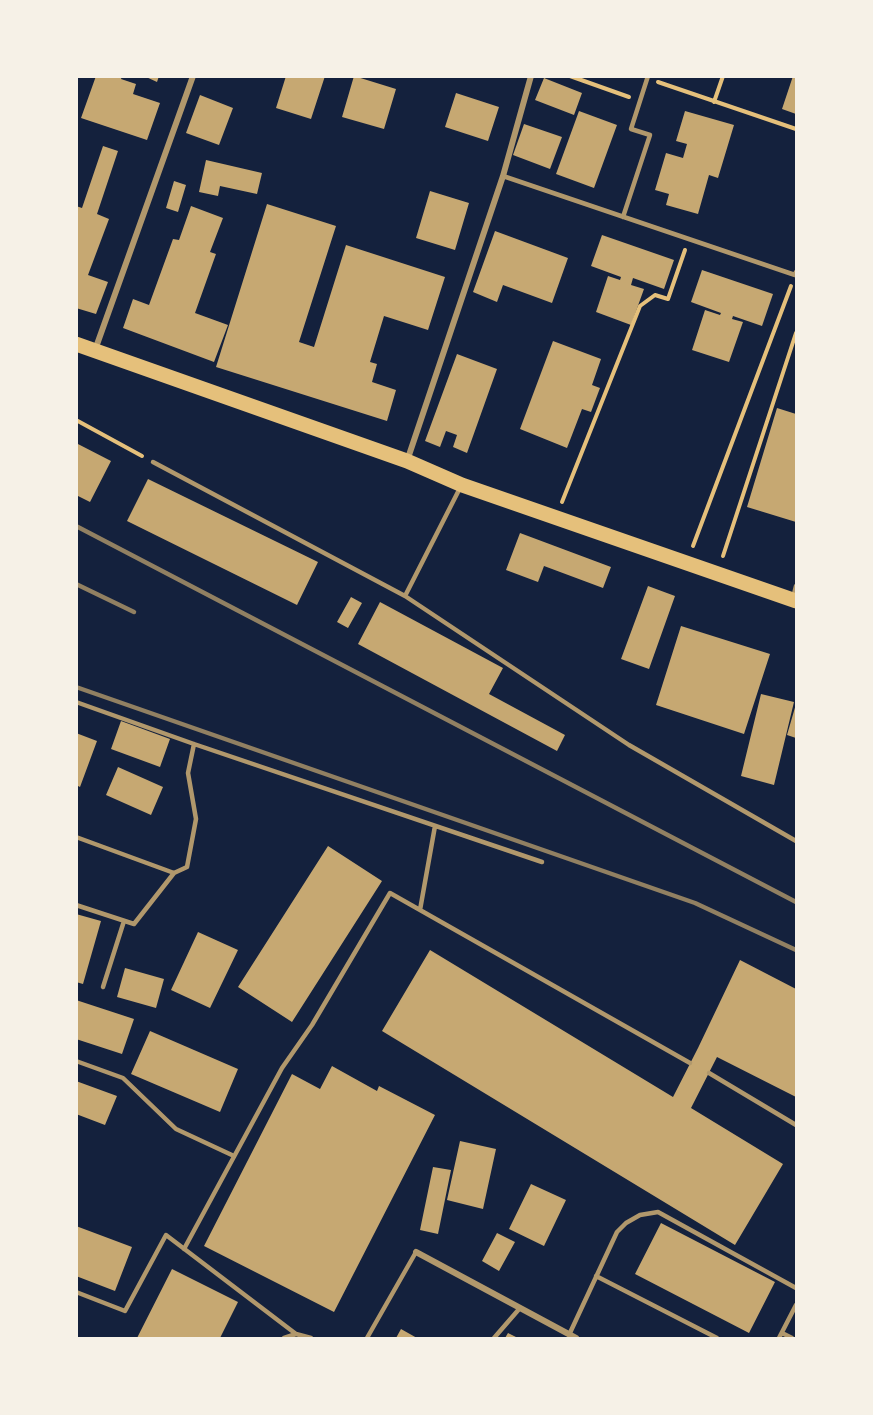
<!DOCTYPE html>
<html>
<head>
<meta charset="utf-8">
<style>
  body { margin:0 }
  #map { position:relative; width:873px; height:1415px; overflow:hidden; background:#14213d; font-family:"IBM Plex Sans",sans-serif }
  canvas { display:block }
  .frame { position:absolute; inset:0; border:78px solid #f6f1e7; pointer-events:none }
</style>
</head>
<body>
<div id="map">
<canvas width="873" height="1415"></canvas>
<div class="frame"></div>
</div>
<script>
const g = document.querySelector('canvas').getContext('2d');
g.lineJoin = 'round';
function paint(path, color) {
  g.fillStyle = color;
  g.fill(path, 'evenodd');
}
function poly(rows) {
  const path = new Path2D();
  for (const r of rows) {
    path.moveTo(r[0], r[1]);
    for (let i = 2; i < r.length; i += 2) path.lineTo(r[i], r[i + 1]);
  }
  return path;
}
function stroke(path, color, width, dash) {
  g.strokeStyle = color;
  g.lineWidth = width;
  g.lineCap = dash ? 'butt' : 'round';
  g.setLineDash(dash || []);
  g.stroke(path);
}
paint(poly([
  [96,76,122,76,121,79,136,84,133,94,160,103,147,140,81,118],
  [144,76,159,76,157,82],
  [286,76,325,76,311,119,276,108],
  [354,76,396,89,384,129,342,117],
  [793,76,796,76,796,114,782,109],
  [544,78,582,93,574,115,535,100],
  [456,93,499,107,488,141,445,127],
  [200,95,233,108,219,145,186,133],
  [579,111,617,125,594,188,556,174],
  [685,111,734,125,718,178,709,175,698,214,666,205,669,194,655,190,666,153,683,158,687,144,676,141],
  [524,124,562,137,550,169,513,155],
  [103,146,118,151,97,214,109,219,88,275,108,282,96,314,76,308,76,206,82,208],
  [206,160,262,173,257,194,220,186,218,196,199,192],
  [174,181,186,185,178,212,166,208],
  [430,191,469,203,455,250,416,238],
  [267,204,336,226,299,342,314,347,346,245,445,277,428,330,384,316,370,362,377,364,372,382,396,390,387,421,216,367],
  [191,206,223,218,210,252,216,254,195,313,228,325,214,362,123,328,133,299,149,305,173,239,179,240],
  [495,231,568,258,552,303,503,285,497,302,473,292],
  [602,235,674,260,664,289,633,278,631,285,644,289,631,325,596,312,608,276,620,280,621,277,591,266],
  [702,270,773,294,762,326,733,316,732,319,743,322,729,362,692,350,705,310,720,315,721,313,691,302],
  [553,341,601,359,592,385,600,388,591,412,582,409,567,448,520,429],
  [457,354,497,369,467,453,453,447,457,435,446,431,440,447,425,441],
  [777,408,796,414,796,522,747,507],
  [76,443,111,461,90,502,76,495],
  [148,479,318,562,297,605,127,521],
  [520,533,611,567,603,588,544,566,538,582,506,570],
  [648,586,675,596,649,669,621,659],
  [351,597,362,603,348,628,337,622],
  [380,602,503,668,489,694,565,735,557,751,358,644],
  [681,626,770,654,744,734,656,705],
  [761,694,794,702,774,785,741,776],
  [796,704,796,738,787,735],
  [121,721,170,739,160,767,111,749],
  [76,733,97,741,80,787,76,785],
  [118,767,163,787,151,815,106,795],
  [328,846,382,881,292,1022,238,987],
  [76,914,101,921,83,984,76,982],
  [198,932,238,950,210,1008,171,990],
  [430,950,673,1097,698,1048,740,960,796,989,796,1097,717,1057,691,1108,783,1164,735,1245,382,1031],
  [125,968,164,979,156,1008,117,997],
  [76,1000,134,1019,122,1054,76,1039],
  [150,1031,238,1069,220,1112,131,1074],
  [332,1066,377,1091,379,1086,435,1115,334,1312,204,1246,292,1074,320,1089],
  [76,1081,117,1096,105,1125,76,1114],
  [460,1141,496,1149,483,1209,447,1200],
  [433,1167,451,1170,438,1234,420,1230],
  [531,1184,566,1200,544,1246,509,1229],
  [661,1223,775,1282,749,1333,635,1274],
  [76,1226,132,1247,115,1291,76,1276],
  [497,1233,515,1242,499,1271,482,1261],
  [172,1269,238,1302,220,1338,137,1338],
  [401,1329,417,1338,396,1338],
  [508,1333,518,1338,505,1338]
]), '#c6a872');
stroke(poly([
  [570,76,629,97],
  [658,82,796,129],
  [714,102,723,76],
  [76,420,142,456],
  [562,502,640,306,655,295,668,299,685,250],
  [693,546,791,286],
  [723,556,796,333]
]), '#e5c07b', 4);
stroke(poly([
  [503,176,795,275,796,272],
  [623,217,650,135,631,129,648,76],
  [153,462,405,596,629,745,796,841],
  [405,596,461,486],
  [793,598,796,586],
  [76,702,194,744,542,862],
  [76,837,174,873,187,867,196,819,188,773,194,744],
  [76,905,134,924,174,873],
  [420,910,435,826],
  [103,987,124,921],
  [76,1061,123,1078,176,1129,234,1156],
  [709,1073,796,1125],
  [184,1249,282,1068,312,1025,390,893,690,1063],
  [596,1276,717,1338],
  [76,1292,125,1311,166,1235,296,1334],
  [782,1333,792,1338],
  [569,1335,617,1232,626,1223,640,1215,658,1212,796,1288],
  [284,1338,296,1334,311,1338],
  [367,1338,416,1252],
  [494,1338,520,1308],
  [779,1338,796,1305]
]), '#b1986c', 4.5);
stroke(poly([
  [95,350,193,76],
  [407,461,503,176,531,76],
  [416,1252,576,1338]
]), '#b1986c', 6);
stroke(poly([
  [76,344,407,461,462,485,796,601]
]), '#e5c07b', 15);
stroke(poly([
  [76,526,796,902],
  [76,584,134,612],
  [76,687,695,903,796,950]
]), '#918062', 4.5);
</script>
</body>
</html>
